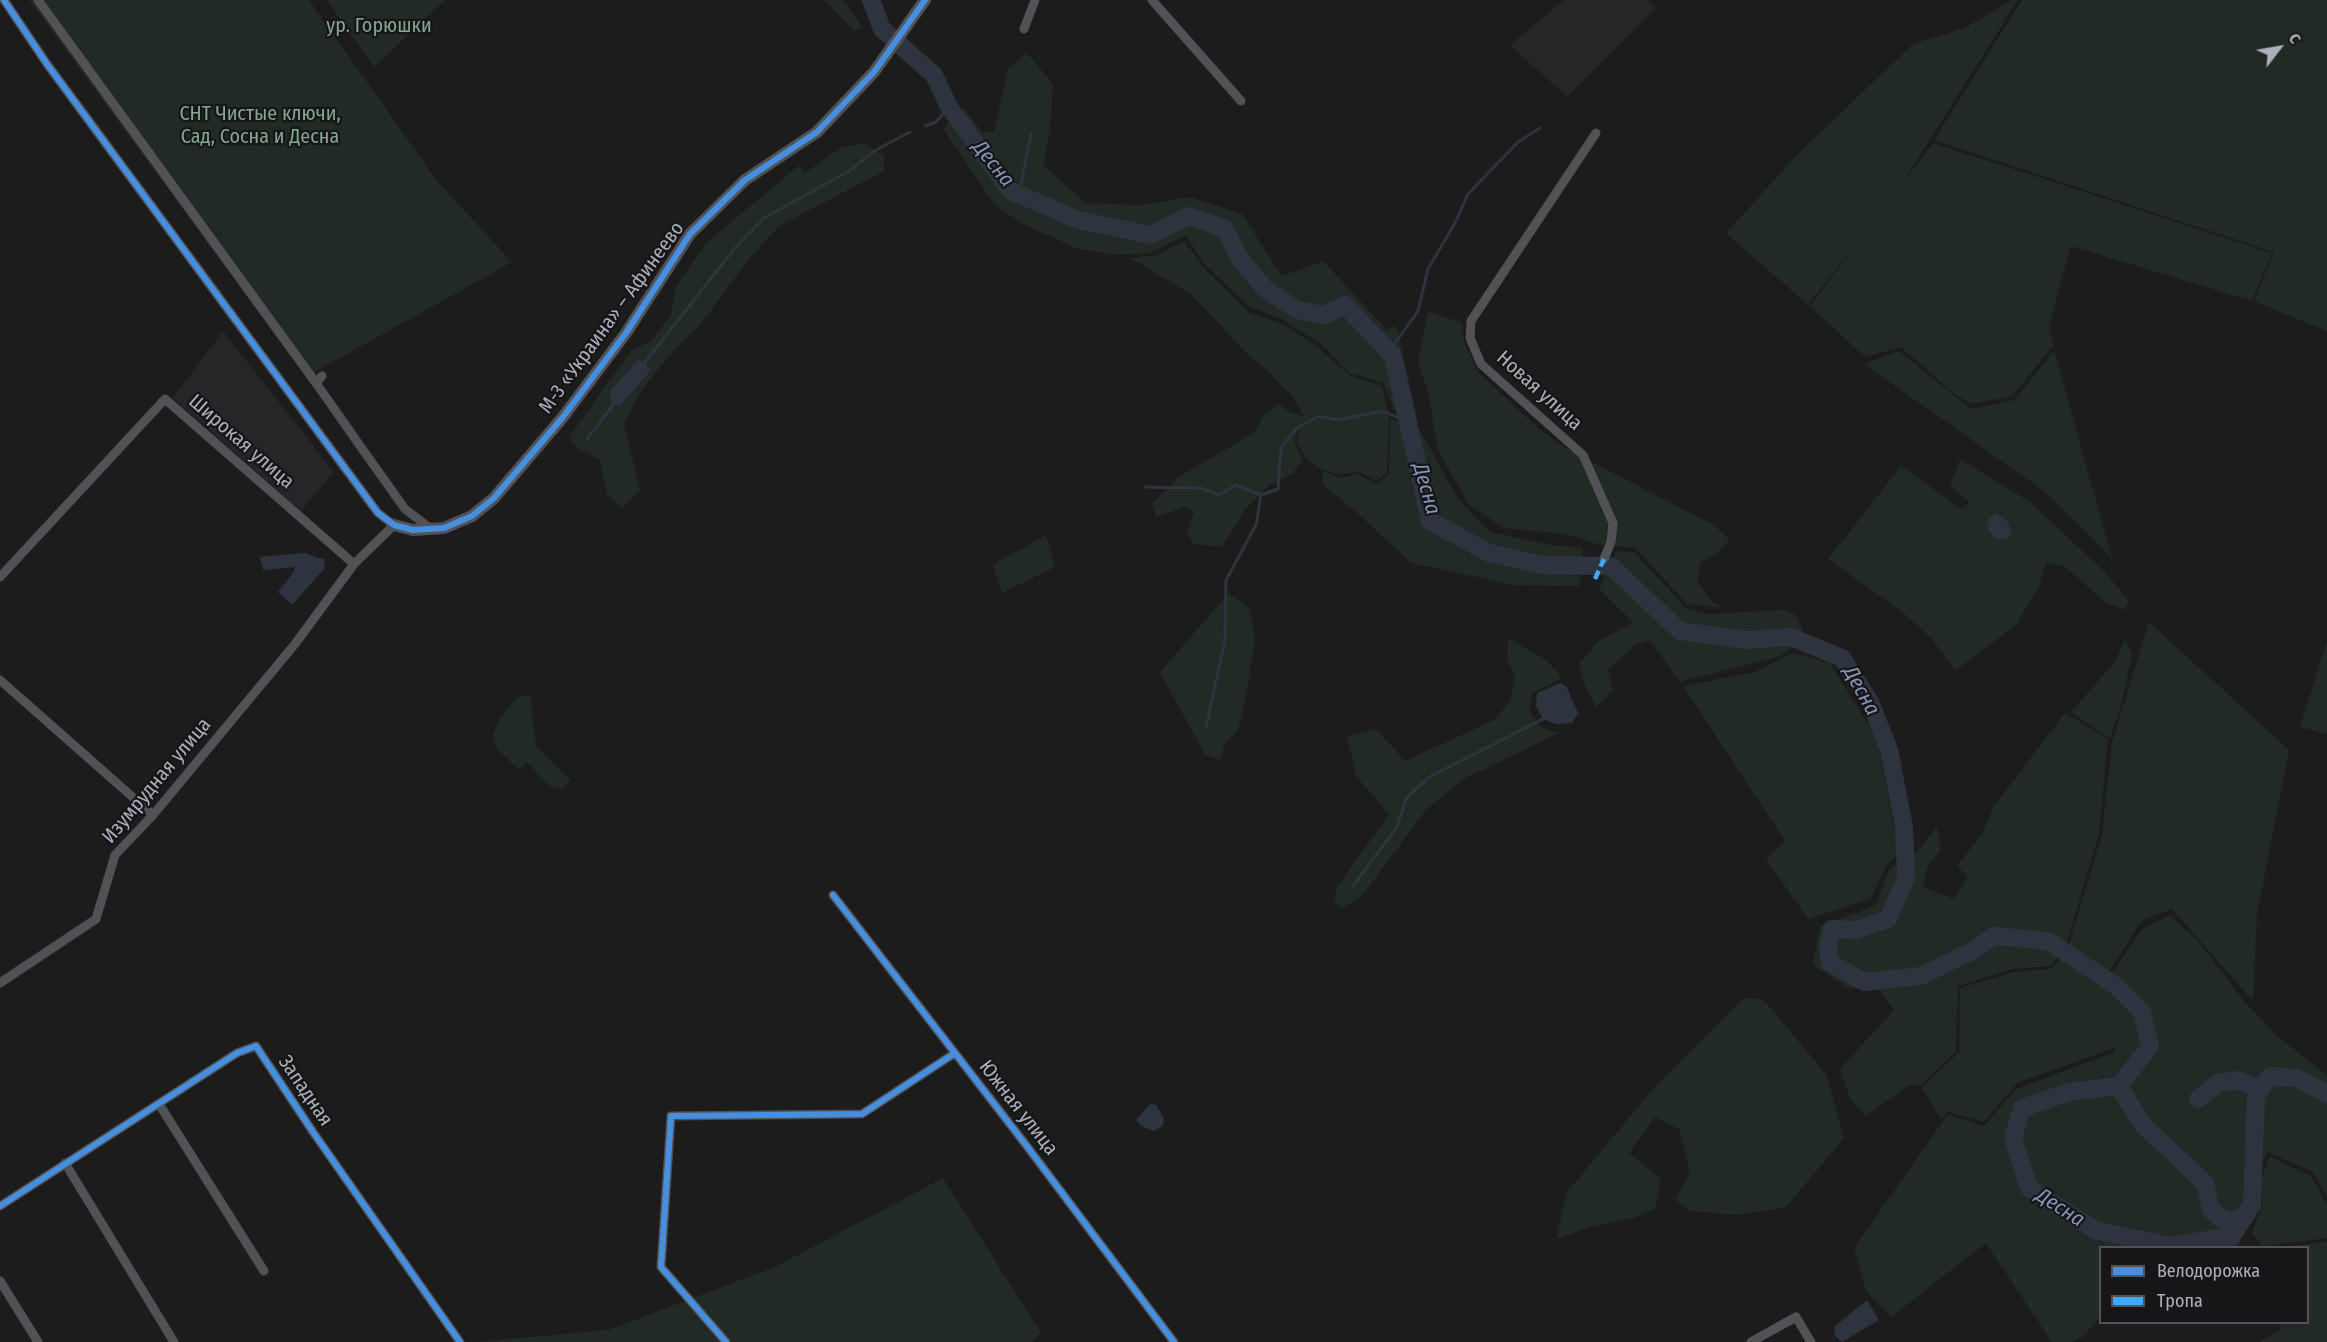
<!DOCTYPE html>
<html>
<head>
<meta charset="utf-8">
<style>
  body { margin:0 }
  #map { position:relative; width:2327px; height:1342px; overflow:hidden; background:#1c1c1c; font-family:"Fira Sans Condensed",sans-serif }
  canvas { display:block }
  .legend { position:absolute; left:2099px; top:1246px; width:210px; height:78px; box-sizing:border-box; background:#161618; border:2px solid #52535a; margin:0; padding:8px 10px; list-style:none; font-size:18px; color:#adafbc }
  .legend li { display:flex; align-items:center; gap:12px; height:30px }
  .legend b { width:30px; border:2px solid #52535a }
  .north { position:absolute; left:2249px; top:18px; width:60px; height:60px; -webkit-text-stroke:4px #161618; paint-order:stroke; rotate:59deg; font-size:16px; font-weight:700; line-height:24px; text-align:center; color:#adafbc }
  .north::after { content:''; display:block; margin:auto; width:21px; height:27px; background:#adafbc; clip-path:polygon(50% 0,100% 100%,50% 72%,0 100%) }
</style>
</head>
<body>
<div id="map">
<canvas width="2327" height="1342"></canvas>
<ul class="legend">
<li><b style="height:8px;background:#468fdf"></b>Велодорожка</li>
<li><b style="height:8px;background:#3fa9f5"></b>Тропа</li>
</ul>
<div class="north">С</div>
</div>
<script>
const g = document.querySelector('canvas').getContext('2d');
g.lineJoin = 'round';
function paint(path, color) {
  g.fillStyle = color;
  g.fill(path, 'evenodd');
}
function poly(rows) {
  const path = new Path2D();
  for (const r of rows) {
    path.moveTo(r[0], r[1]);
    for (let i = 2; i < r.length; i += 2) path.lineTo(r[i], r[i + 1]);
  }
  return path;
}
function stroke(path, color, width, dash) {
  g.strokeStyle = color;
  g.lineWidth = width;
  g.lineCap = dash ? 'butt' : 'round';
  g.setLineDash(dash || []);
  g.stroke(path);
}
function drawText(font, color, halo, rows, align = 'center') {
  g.font = font + ' "Fira Sans Condensed",sans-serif';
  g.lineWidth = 4.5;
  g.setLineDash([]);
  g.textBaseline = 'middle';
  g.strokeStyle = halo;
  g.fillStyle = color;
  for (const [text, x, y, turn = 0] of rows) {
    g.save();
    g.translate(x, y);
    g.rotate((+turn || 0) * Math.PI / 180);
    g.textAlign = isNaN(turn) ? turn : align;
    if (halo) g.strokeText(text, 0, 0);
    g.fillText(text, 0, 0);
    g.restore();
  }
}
paint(poly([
  [1564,0,1647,0,1655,8,1567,97,1510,45],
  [223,331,334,472,301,511,173,398]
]), '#262628');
paint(poly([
  [29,0,309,0,437,181,512,262,306,377],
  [327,0,445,0,374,67],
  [818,0,843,0,863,28,853,30,827,2],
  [2011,0,2018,0,1903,182,1933,143,2272,253,2252,301,2071,246,2049,326,2054,345,2012,396,1972,404,1953,393,1901,347,1865,357,1810,306,1870,226,1808,305,1726,233,1797,155,1913,44,1965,28],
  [2022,0,2327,0,2327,331,2254,301,2274,252,1934,140],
  [1027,53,1053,84,1050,129,1043,165,1086,203,1140,205,1190,197,1242,214,1282,276,1323,261,1387,330,1396,325,1417,417,1394,410,1384,383,1349,373,1321,344,1283,320,1250,307,1204,264,1186,235,1151,253,1115,255,1076,248,1023,224,995,205,943,129,964,108,981,131,994,132,1008,68],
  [863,143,884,155,884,171,779,226,748,260,701,324,668,357,642,390,624,424,640,490,622,508,607,494,600,460,578,448,569,437,631,351,651,341,671,315,676,286,707,242,800,165,805,173,842,147],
  [1184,241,1204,268,1249,313,1281,323,1318,347,1349,375,1382,386,1389,418,1387,473,1376,481,1361,472,1335,474,1318,467,1305,457,1297,442,1300,425,1294,442,1303,459,1293,473,1269,485,1245,510,1222,547,1194,544,1187,533,1194,512,1184,507,1156,517,1152,504,1178,477,1254,433,1264,415,1280,404,1289,412,1303,416,1294,398,1265,368,1249,356,1191,294,1130,258,1157,255],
  [1428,312,1461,322,1465,344,1478,372,1538,428,1567,449,1712,524,1730,539,1721,550,1700,563,1698,582,1711,601,1723,608,1687,604,1635,548,1601,545,1565,534,1504,528,1469,505,1438,450,1428,392,1418,362],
  [2054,350,2112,558,2044,491,1864,364,1899,351,1971,409,2015,400],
  [1390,419,1418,427,1458,499,1490,532,1550,545,1583,548,1579,586,1514,585,1411,563,1353,509,1323,485,1322,471,1341,478,1358,474,1376,484,1389,474],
  [1960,459,2030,502,2104,571,2129,601,2124,610,2105,602,2064,566,2046,562,2039,586,2016,625,1955,671,1932,639,1906,615,1828,559,1901,466,1962,509,1970,502,1950,486],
  [1046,535,1055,567,1002,593,993,565],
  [1616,551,1634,552,1687,609,1708,614,1784,610,1795,614,1803,632,1789,650,1778,657,1680,682,1650,640,1636,644,1608,670,1613,691,1596,707,1585,685,1579,664,1599,641,1633,622,1599,589],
  [1229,593,1250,609,1255,638,1246,698,1238,729,1224,746,1220,760,1205,755,1160,672],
  [2149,622,2289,750,2257,915,2253,1001,2172,909,2142,920,2107,975,2068,947,2102,834,2112,742],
  [1508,638,1546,660,1562,678,1533,693,1529,710,1541,727,1558,733,1462,780,1426,810,1362,896,1343,908,1334,902,1337,887,1389,814,1356,776,1347,736,1376,729,1405,761,1496,719,1510,700,1515,677,1507,659],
  [2125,640,2132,654,2121,706,2110,739,2071,712,2114,663],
  [2327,640,2327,734,2300,727],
  [1792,653,1830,663,1877,739,1899,853,1887,865,1870,899,1808,919,1766,859,1785,841,1683,686,1755,672],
  [530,694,536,746,571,781,562,789,548,785,527,762,519,770,497,749,493,736,500,718,517,697],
  [2065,713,2108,739,2099,834,2067,943,2052,966,2014,969,1958,986,1956,1052,1921,1085,1909,1085,1865,1116,1849,1096,1840,1069,1894,1010,1878,989,1848,988,1812,964,1821,926,1876,905,1889,869,1918,851,1937,826,1941,850,1927,867,1923,887,1954,899,1967,877,1957,865,1981,836,1994,806],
  [2170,915,2198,941,2243,1000,2276,1035,2327,1075,2327,1197,2312,1171,2267,1152,2239,1211,2239,1247,2100,1248,2100,1316,2085,1335,2072,1342,2052,1342,1986,1243,1891,1317,1866,1291,1854,1248,1948,1114,1984,1126,2016,1089,2115,1052,2114,1048,2017,1083,1984,1122,1948,1112,1941,1119,1922,1088,1959,1052,1960,988,2013,972,2051,969,2062,957,2105,984,2141,930],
  [1744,998,1763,999,1826,1074,1844,1138,1786,1207,1738,1215,1691,1211,1675,1200,1690,1171,1679,1129,1655,1117,1629,1153,1661,1179,1655,1208,1634,1218,1594,1226,1556,1239,1567,1192,1652,1090],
  [2269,1156,2311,1176,2327,1204,2327,1238,2262,1246,2252,1233,2262,1205,2261,1181],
  [943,1178,1041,1333,1032,1342,474,1342,608,1330,775,1267],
  [2327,1242,2327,1342,2259,1342,2281,1329,2279,1323,2308,1322,2308,1248,2280,1247]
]), '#212a25');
paint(poly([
  [639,359,651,370,620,406,611,402,610,391],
  [1997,513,2008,522,2012,533,2005,540,1995,538,1987,528,1989,518],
  [305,553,325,560,324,569,292,605,278,592,295,570,293,567,263,570,260,557],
  [1560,683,1566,686,1578,713,1572,723,1556,724,1543,719,1536,706,1537,693],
  [1150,1104,1156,1105,1164,1118,1163,1126,1154,1131,1141,1126,1136,1120],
  [1867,1300,1879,1320,1842,1342,1835,1336,1834,1327]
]), '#2e343f');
stroke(poly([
  [925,126,936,122,949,107],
  [1019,194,1031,134],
  [1388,353,1418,311,1428,269,1455,223,1468,194,1518,142,1540,128],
  [642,366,735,248,764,218,849,171,876,150,910,132],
  [587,439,617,400],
  [1145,487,1201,488,1219,495,1236,485,1261,495,1278,489,1281,447,1297,428,1319,416,1337,420,1383,411,1408,422],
  [1206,727,1225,640,1226,580,1256,525,1261,495],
  [1353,886,1397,827,1407,797,1431,776,1543,719]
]), '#2e343f', 3);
stroke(poly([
  [871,0,882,29,934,75,949,107,1011,191,1078,220,1151,235,1189,216,1225,229,1239,257,1264,288,1297,310,1324,315,1345,305,1393,356,1430,521,1489,553,1543,565,1611,566,1680,631,1746,640,1791,637,1842,658,1870,702,1889,750,1904,827,1906,878,1888,919,1856,930,1832,929,1828,946,1830,963,1864,982,1921,976,1972,951,1995,936,2048,941,2116,986,2142,1012,2150,1046,2119,1086,2069,1092,2022,1108,2013,1138,2029,1188,2095,1230,2170,1246,2232,1236,2252,1205,2256,1096,2270,1076,2296,1078,2327,1094],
  [2119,1086,2142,1124,2205,1183,2211,1210,2227,1222,2244,1217],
  [2198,1099,2218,1083,2238,1080,2260,1090]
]), '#2e343f', 18);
stroke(poly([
  [38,0,316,383],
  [1152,0,1241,101],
  [1024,29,1035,0],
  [1596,133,1471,321,1470,338,1481,364,1583,455,1613,523,1611,542,1604,559],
  [322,376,316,383,363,450,405,509,431,529],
  [0,577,165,399,354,564,394,525,378,513,47,64,4,0],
  [0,680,153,815],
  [833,895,1026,1145,1174,1342],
  [0,983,96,919,115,855,153,815,295,644,354,564],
  [159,1104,264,1271],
  [65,1163,174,1342],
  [0,1206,237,1053,256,1046,313,1132,460,1342],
  [0,1281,38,1342],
  [726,1342,661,1267,671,1116,862,1114,955,1053],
  [1751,1342,1796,1317,1811,1342]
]), '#525256', 9);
stroke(poly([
  [394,525,413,530,444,528,472,516,494,498,563,417,626,333,690,234,745,180,817,132,874,72,925,0]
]), '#525256', 12);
stroke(poly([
  [1595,579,1604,559]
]), '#3fa9f5', 4.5, [9, 4.5]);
stroke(poly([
  [4,0,47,64,378,513,394,525,413,530,444,528,472,516,494,498,563,417,626,333,690,234,745,180,817,132,874,72,925,0],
  [833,895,1026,1145,1174,1342],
  [0,1206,237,1053,256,1046,313,1132,460,1342],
  [726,1342,661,1267,671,1116,862,1114,955,1053]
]), '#468fdf', 6);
drawText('20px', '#85a78f', '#161618', [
  ["ур. Горюшки",379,26],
  ["СНТ Чистые ключи,",260,114],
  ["Сад, Сосна и Десна",260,137]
]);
drawText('20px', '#adafbc', '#161618', [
  ["М-3 «Украина» – Афинеево",612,318,-54],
  ["Новая улица",1539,391,42],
  ["Широкая улица",241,442,41],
  ["Изумрудная улица",157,781,-50],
  ["Западная",305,1091,56],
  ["Южная улица",1018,1108,52]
]);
drawText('italic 21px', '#8594b7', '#161618', [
  ["Десна",993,164,51],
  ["Десна",1426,489,74],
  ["Десна",1861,691,61],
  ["Десна",2060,1208,33]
]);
</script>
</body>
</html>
